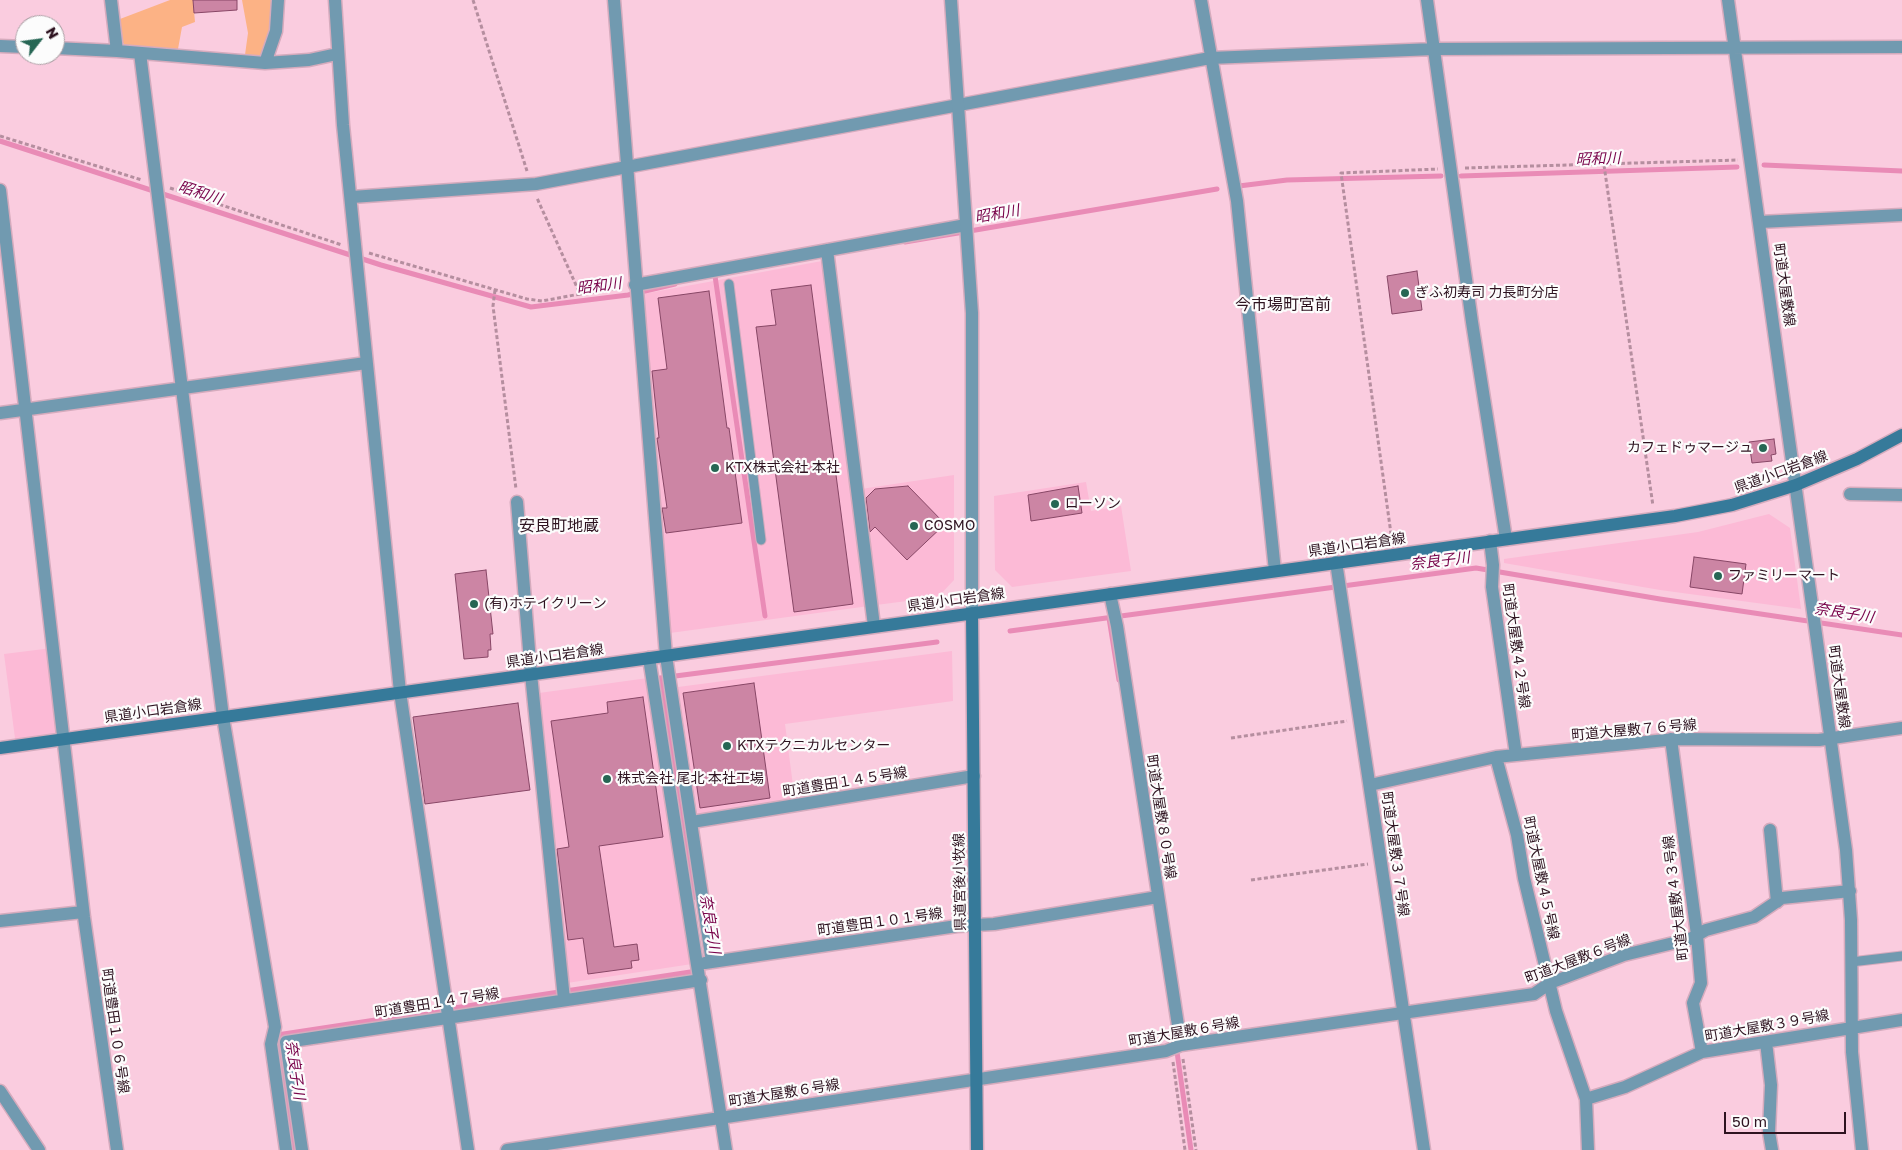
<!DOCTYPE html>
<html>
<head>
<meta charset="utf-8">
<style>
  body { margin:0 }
  #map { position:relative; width:1902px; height:1150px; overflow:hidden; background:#faccdf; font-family:"Golos Text",sans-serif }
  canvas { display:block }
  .north { position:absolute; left:15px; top:15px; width:50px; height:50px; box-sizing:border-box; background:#fcfcfc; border:1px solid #aa9fa4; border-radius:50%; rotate:60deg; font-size:14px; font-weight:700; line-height:20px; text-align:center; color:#2e1320 }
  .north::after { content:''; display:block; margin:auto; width:18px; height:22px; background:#266654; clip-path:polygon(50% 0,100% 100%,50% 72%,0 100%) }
  .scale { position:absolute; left:1724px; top:1112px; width:122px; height:22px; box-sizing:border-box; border:2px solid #2e1320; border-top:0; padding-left:6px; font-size:15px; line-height:18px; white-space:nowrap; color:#2e1320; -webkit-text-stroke:4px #fcfcfc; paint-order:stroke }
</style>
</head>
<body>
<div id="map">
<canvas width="1902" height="1150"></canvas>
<div class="north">N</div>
<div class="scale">50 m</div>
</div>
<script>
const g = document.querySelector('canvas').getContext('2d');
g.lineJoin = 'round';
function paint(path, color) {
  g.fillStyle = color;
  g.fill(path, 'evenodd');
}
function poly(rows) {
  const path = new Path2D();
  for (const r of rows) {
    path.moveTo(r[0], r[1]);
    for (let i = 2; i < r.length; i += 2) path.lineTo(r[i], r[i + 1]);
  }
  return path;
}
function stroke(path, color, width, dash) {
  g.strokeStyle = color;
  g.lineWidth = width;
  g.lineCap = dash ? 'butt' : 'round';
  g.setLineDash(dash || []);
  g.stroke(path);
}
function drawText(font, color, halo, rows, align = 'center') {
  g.font = font + ' "Golos Text","Noto Sans JP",sans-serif';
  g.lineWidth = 4.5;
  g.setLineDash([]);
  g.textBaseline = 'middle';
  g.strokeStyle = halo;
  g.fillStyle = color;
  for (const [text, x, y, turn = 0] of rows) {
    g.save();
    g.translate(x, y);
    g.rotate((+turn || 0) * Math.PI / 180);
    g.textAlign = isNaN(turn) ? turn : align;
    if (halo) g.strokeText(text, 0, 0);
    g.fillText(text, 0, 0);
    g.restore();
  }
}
paint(poly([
  [822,261,869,606,670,633,643,294],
  [954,475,954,580,938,597,876,605,861,489],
  [1086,482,1091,511,1121,506,1131,571,1012,587,995,570,994,496],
  [1769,514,1790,528,1801,609,1660,590,1504,563,1504,559,1698,532],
  [52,648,62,739,16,746,4,654],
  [952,651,953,701,785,724,795,801,698,817,678,687],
  [648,678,692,964,567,983,539,693]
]), '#fcbad6');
paint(poly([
  [170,0,193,0,195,22,182,27,178,49,128,48,123,43,120,19],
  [242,0,278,0,265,63,244,62,248,33]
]), '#fcb285');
stroke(poly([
  [0,141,381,265,531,307,628,295,675,284],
  [1764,165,1902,171],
  [1461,176,1737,167],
  [1239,186,1287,180,1441,176],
  [905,242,1217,189],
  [715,276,765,616],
  [1109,618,1119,680],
  [1010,631,1476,568,1660,599,1902,635],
  [693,898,660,678,937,642],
  [1177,1052,1191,1150],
  [294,1150,277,1035,697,971]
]), '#e98bb6', 5);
const building = poly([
  [193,0,237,0,237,10,194,13,193,0],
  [1417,271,1422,310,1392,314,1387,276,1417,271],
  [811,285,853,604,794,612,756,327,776,325,771,290,811,285],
  [709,291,727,428,729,428,742,523,666,533,662,508,667,508,657,438,659,438,652,371,667,369,658,298,709,291],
  [1774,439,1776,454,1771,455,1772,461,1752,463,1749,442,1774,439],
  [908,486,945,524,907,560,875,527,870,532,866,498,875,489,908,486],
  [1078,486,1082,513,1031,521,1028,495,1078,486],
  [1694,557,1746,564,1742,594,1690,587,1694,557],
  [486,570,493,634,490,634,491,650,488,650,488,657,464,659,455,574,486,570],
  [754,683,770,798,700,808,683,693,754,683],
  [643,697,663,837,599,846,614,947,637,944,639,960,631,961,632,968,588,974,583,938,568,940,557,849,569,847,551,721,608,713,607,702,643,697],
  [518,703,530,790,425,804,413,717,518,703]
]);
paint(building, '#cc85a4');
stroke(building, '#884766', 1);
const service = poly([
  [729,284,761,540],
  [1851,962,1902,956]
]);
const minor = poly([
  [111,0,117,51],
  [335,0,343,125,400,692,468,1150],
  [614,0,666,656,712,962],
  [1201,0,1237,201,1275,571],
  [1427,0,1472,322,1506,539],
  [1728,0,1846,850,1851,920,1852,1052,1862,1150],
  [0,46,25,47],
  [55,48,117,51,265,63,309,60,337,54],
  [140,53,223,717,275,1027,271,1044,286,1150],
  [265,63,276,31,278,0],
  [0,190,84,917,117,1150],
  [352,197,536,184,1210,58,1434,49,1902,47],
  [1760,222,1902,215],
  [827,250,874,626],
  [635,285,966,225],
  [0,413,366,363],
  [1850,494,1902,495],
  [517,502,531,674,564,999],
  [1490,541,1493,565,1492,587,1516,755],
  [1336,562,1424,1150],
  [1110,594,1117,626,1181,1045],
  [649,658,726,1150],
  [1671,739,1697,935,1701,983,1693,1003,1702,1052],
  [1496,757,1517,835,1524,878,1556,1011,1586,1099,1588,1150],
  [1370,785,1496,757,1676,739,1819,740,1902,728],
  [692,822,974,776],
  [1770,830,1777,902],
  [0,921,83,912],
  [705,963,957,926,994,924,1158,897],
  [1766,1042,1771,1085,1769,1132,1772,1150],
  [0,1091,39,1150],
  [1586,1099,1625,1087,1702,1052,1902,1020],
  [302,1150,286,1042,701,980],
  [507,1150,1166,1051,1181,1045,1534,994,1550,983,1624,955,1690,939,1706,930,1754,917,1782,898,1850,891]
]);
const tertiary = poly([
  [951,0,972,313,972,613]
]);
const secondary = poly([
  [972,613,977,1150],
  [0,748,1675,516,1732,505,1796,485,1857,459,1902,435]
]);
stroke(service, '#d5abbd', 11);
stroke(minor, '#d5abbd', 15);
stroke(tertiary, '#d5abbd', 15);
stroke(secondary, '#d5abbd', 15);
stroke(poly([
  [473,0,527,171],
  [0,136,142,180],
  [1604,165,1653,506],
  [1465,168,1738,160],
  [170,188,342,245],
  [369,253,527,299,542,301,580,294,537,198],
  [495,290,493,306,516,489],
  [580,294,622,288],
  [1392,541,1341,173,1438,169],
  [1231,738,1347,721],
  [1251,880,1368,864],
  [1183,1059,1196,1150],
  [1173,1062,1185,1150]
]), '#b58e9f', 3, [4, 2.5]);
stroke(service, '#719ab0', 9);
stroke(minor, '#719ab0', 12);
stroke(tertiary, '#719ab0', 12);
stroke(secondary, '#367a9a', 12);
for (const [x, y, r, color] of [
  [1405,293,5,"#266654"],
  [1763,448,5,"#266654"],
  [715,468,5,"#266654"],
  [1055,504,5,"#266654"],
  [914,526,5,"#266654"],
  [1718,576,5,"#266654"],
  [474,604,5,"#266654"],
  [727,746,5,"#266654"],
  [607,779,5,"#266654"]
]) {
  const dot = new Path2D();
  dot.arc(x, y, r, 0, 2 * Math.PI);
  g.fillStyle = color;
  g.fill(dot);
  stroke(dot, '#fcfcfc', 2);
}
drawText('14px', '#2e1320', '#fcfcfc', [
  ["町道大屋敷線",1784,285,82],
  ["県道小口岩倉線",1781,472,-20],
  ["県道小口岩倉線",1357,545,-8],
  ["県道小口岩倉線",956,600,-8],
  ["町道大屋敷４２号線",1516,646,82],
  ["県道小口岩倉線",555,656,-8],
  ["町道大屋敷線",1839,687,82],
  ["県道小口岩倉線",153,711,-8],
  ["町道大屋敷７６号線",1634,730,-5],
  ["町道豊田１４５号線",845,782,-9],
  ["町道大屋敷８０号線",1161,817,81],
  ["町道大屋敷３７号線",1395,854,82],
  ["町道大屋敷４５号線",1541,878,78],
  ["県道宮後小牧線",960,882,-91],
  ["町道大屋敷４３号線",1676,898,-97],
  ["町道豊田１０１号線",880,922,-8],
  ["町道大屋敷６号線",1578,959,-21],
  ["町道豊田１４７号線",437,1003,-9],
  ["町道大屋敷３９号線",1767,1026,-10],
  ["町道豊田１０６号線",115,1031,82],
  ["町道大屋敷６号線",1184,1032,-10],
  ["町道大屋敷６号線",784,1093,-9]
]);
drawText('14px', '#2e1320', '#fcfcfc', [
  ["ぎふ初寿司 力長町分店",1415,293],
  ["カフェドゥマージュ",1753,448,"right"],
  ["KTX株式会社 本社",725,468],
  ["ローソン",1065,504],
  ["COSMO",924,526],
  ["ファミリーマート",1728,576],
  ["(有)ホテイクリーン",484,604],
  ["KTXテクニカルセンター",737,746],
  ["株式会社 尾北 本社工場",617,779]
], 'left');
drawText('italic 15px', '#79044b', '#fcfcfc', [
  ["昭和川",1598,159,-2],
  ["昭和川",200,193,18],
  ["昭和川",997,214,-10],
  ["昭和川",599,286,-7],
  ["奈良子川",1440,561,-7],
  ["奈良子川",1844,613,9],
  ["奈良子川",710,924,81],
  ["奈良子川",295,1070,82]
]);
drawText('16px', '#2e1320', '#fcfcfc', [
  ["今市場町宮前",1283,305],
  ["安良町地蔵",559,526]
]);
</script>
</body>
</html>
